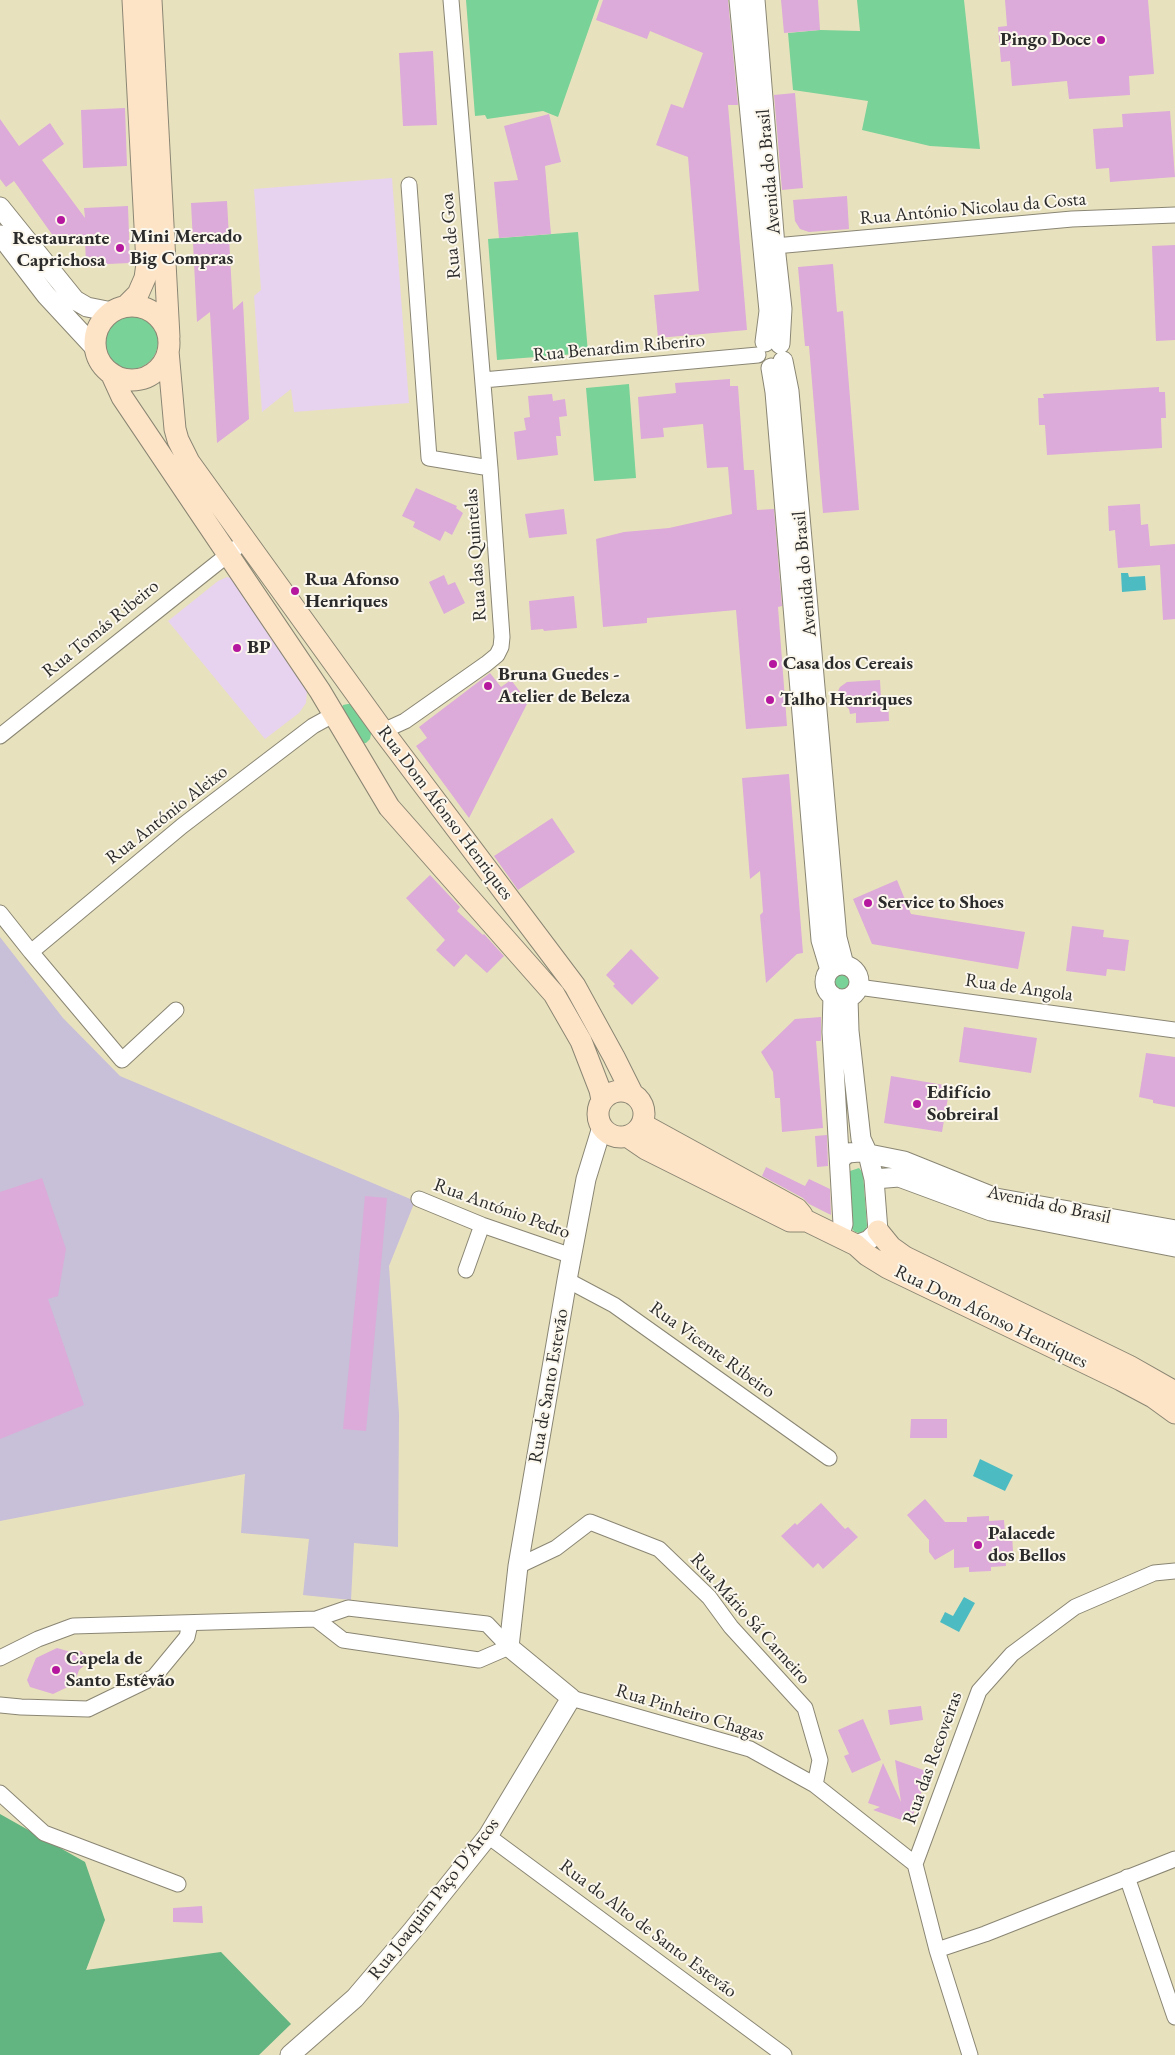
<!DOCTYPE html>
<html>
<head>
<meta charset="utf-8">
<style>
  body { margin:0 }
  canvas { display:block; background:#e8e1bd }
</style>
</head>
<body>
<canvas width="1175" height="2055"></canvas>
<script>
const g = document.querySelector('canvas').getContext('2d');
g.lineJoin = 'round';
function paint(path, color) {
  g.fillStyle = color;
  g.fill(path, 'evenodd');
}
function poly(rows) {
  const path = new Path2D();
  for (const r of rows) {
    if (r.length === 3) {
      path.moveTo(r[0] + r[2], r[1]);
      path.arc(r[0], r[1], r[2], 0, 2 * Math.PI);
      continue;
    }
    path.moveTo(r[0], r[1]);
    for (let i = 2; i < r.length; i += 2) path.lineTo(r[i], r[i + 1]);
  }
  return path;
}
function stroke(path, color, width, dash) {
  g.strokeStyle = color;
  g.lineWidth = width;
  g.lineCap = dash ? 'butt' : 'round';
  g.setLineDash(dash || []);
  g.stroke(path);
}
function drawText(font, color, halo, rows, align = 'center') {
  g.font = font + ' "EB Garamond",serif';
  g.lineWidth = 4;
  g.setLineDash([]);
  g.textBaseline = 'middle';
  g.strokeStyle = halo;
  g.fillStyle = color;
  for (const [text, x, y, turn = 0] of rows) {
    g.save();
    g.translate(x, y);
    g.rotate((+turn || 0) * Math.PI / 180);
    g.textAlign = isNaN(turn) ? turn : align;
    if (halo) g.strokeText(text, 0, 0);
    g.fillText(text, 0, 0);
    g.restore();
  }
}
paint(poly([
  [392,178,409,403,294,412,291,389,262,412,254,296,261,290,254,189],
  [227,577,236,580,302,675,307,691,306,703,299,713,265,739,168,621,218,581]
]), '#e7d2ef');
paint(poly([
  [0,937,63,1018,120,1076,415,1201,389,1266,399,1414,398,1547,354,1543,351,1600,303,1595,309,1539,241,1533,245,1474,0,1521]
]), '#c8bfd8');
paint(poly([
  [466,0,599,0,558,117,543,111,487,119,485,115,475,116],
  [857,0,964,0,980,149,930,146,862,130,868,101,793,90,788,33,820,30,860,31],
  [578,232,588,353,497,360,488,239],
  [131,342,27],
  [629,384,636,478,594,481,586,388],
  [348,704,350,704,372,729,370,739,366,743,361,743,341,709,343,705],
  [842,982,11],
  [859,1168,863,1173,867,1226,865,1231,859,1233,855,1232,851,1228,848,1178,850,1171]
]), '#79d298');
paint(poly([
  [0,1814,85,1862,105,1920,86,1970,221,1952,291,2024,259,2055,0,2055]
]), '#62b480');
paint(poly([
  [1121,573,1128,573,1129,577,1145,576,1146,590,1122,592],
  [980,1459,1013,1475,1005,1491,973,1476],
  [964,1597,975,1603,959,1632,940,1622,945,1612,953,1616]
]), '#4dbcc2');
paint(poly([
  [603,0,728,0,738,105,728,105,747,330,658,338,654,295,699,291,688,157,656,145,671,104,683,108,703,53,650,31,647,39,596,20],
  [781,0,818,0,820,30,784,33],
  [1005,0,1148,0,1154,74,1129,76,1130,95,1069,99,1067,81,1012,86,1010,61,1001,62,998,27,1007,26],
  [433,51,437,125,403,126,399,53],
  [795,93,803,188,782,190,774,95],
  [125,108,127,166,83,168,81,110],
  [1170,111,1175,177,1110,182,1109,168,1096,169,1093,129,1123,127,1122,114],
  [549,114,561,162,545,166,551,234,499,238,494,182,518,180,504,126],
  [0,119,19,146,50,123,64,144,42,160,85,218,84,208,128,206,130,263,86,265,85,239,56,240,14,181,6,187,0,179],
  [847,196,849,229,809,232,800,229,795,221,793,200],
  [227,201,233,310,243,301,249,419,217,443,210,312,197,322,191,203],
  [1175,245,1175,340,1156,341,1152,246],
  [833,264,837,312,843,311,859,510,823,513,809,346,805,346,798,267],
  [730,379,730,386,738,386,744,470,754,470,757,510,774,509,782,606,778,607,787,726,746,729,736,610,647,618,647,623,603,627,596,539,624,532,669,528,732,514,728,467,707,468,703,424,663,428,664,437,641,439,638,397,676,393,675,383],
  [1159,387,1159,392,1165,392,1166,418,1161,418,1162,448,1047,455,1045,425,1039,425,1038,398,1044,398,1043,394],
  [552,394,553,401,565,399,567,416,559,417,561,436,556,436,558,455,517,460,514,432,526,430,524,418,530,417,528,396],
  [416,488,457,506,456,508,463,513,452,535,445,531,440,541,413,527,415,522,402,516],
  [1140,504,1141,525,1148,524,1150,546,1175,544,1175,619,1163,620,1160,565,1118,568,1115,530,1109,531,1108,506],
  [564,509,567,534,529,538,525,514],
  [444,575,448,585,455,582,465,603,444,614,429,582],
  [574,596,577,628,544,631,543,629,531,630,529,601],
  [490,673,501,687,511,680,528,702,469,818,416,746,427,738,419,727],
  [880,680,881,699,888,698,889,721,856,723,856,713,850,714,849,709,839,700,838,691,840,687,847,682],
  [789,774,803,953,797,954,766,983,760,915,763,912,760,871,750,879,742,778],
  [552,818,575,852,518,890,494,856],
  [430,875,460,907,457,911,483,935,484,934,504,956,487,973,466,954,454,967,436,950,445,940,406,898],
  [897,880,911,914,1025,932,1018,969,872,944,853,899],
  [1072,926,1104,930,1103,937,1129,940,1125,971,1107,969,1106,976,1066,971],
  [631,949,659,978,632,1005,613,986,615,984,606,975],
  [821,1017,821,1041,816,1041,823,1128,782,1132,780,1098,775,1098,773,1072,761,1052,795,1019],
  [964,1027,1037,1038,1031,1073,959,1062],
  [1146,1053,1175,1057,1175,1107,1153,1103,1153,1100,1139,1097],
  [891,1076,950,1086,942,1132,884,1123],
  [827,1135,828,1166,817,1167,815,1136],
  [766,1167,805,1186,809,1179,830,1189,831,1215,809,1204,803,1198,762,1176],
  [42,1178,66,1249,58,1296,48,1299,84,1405,0,1439,0,1192],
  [365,1196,387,1198,366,1431,343,1429],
  [911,1419,947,1419,947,1438,910,1438],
  [925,1499,945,1522,967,1522,967,1517,989,1516,989,1521,1004,1520,1005,1533,1012,1533,1013,1552,1005,1552,1006,1566,991,1567,991,1571,969,1572,969,1567,954,1568,954,1549,935,1560,929,1552,929,1540,907,1515],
  [821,1503,845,1529,848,1527,858,1537,823,1569,818,1563,813,1568,781,1536,795,1523,797,1525],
  [57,1648,71,1652,81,1651,87,1657,87,1663,79,1670,74,1684,53,1694,30,1687,27,1680,36,1658],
  [921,1706,923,1720,890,1725,888,1710],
  [863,1719,881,1760,852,1773,844,1756,849,1754,838,1730],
  [895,1760,929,1772,910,1823,873,1810,880,1807,868,1803,883,1763,901,1802],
  [202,1906,203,1923,173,1922,173,1908]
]), '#dcabd9');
const minor = poly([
  [451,0,490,468],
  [775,246,1072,219,1175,215],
  [483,380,758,355],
  [383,731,405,721,486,664,497,655,501,647,502,637,490,468,429,458,409,185],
  [0,736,245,541],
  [0,913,31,952,122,1060,176,1010],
  [31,952,182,826,313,726,333,715],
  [858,987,1175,1030],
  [419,1199,482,1225,572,1256],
  [466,1270,482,1225],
  [567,1280,614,1305,829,1458],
  [518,1566,556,1548,590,1522,659,1549,709,1597,731,1627,805,1708,820,1760,815,1785],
  [0,1658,38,1639,73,1626,316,1619,348,1608,487,1624,509,1647,479,1660,343,1640,316,1619],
  [571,1698,750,1749,815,1785,915,1864,937,1950,970,2055],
  [0,1705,21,1707,88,1709,154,1677,187,1637,190,1624],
  [0,1793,44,1833,178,1884],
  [488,1836,784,2055],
  [915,1864,979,1691,1012,1654,1075,1607,1154,1573,1175,1571],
  [1127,1877,1175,2017],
  [937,1950,985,1934,1175,1859]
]);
const tertiary = poly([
  [739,0,769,311,765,342],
  [755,0,775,246,782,309,780,344],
  [0,207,75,300,87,307,112,312],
  [0,235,46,295,96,349],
  [783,361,789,391,837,938,844,965],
  [771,368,775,392,821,940,830,970],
  [842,982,17],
  [833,996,832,1032,843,1224,839,1237],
  [848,998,849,1031,861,1139,868,1154,874,1179,878,1231,869,1240,856,1245],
  [840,1159,848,1153,859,1152,904,1161,996,1198,1175,1230],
  [874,1179,899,1177,991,1211,1175,1247],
  [290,2055,355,1998,412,1931,488,1836,571,1698,509,1647,518,1566,567,1280,586,1179,602,1127]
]);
const secondary = poly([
  [151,0,169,337],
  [126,306,138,294,145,278,147,264,133,0],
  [132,343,37],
  [168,351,175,429,178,440,189,462,383,731,575,986,614,1057,632,1093],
  [111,373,122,397,320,691,389,807,554,994,581,1041,600,1090,602,1100],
  [621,1114,23],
  [642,1124,797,1209,802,1215],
  [627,1136,646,1149,790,1221,807,1221,856,1245,867,1255,888,1268,1121,1380,1153,1397,1175,1413],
  [878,1231,891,1247,905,1257,1129,1366,1175,1392]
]);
stroke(minor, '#8a8674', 17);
stroke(tertiary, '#8a8674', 21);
stroke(secondary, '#8a8674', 23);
stroke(minor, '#fff', 15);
stroke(tertiary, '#fff', 19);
stroke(secondary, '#fee4c6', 21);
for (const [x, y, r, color] of [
  [1101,40,5,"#b5179e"],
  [61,220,5,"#b5179e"],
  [120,248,5,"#b5179e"],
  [295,591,5,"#b5179e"],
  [237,648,5,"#b5179e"],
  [773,664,5,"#b5179e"],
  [488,686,5,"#b5179e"],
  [770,700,5,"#b5179e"],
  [868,903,5,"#b5179e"],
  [917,1104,5,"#b5179e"],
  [978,1545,5,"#b5179e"],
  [56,1670,5,"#b5179e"]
]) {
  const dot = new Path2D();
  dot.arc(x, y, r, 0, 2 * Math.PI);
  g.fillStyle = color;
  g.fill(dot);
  stroke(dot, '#fbf7ec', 2);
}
drawText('bold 19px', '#2b2b2b', '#fbf7ec', [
  ["Pingo Doce",1091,40,"right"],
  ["Mini Mercado",130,237],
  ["Big Compras",130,259],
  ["Restaurante",61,239,"center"],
  ["Caprichosa",61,261,"center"],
  ["Rua Afonso",305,580],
  ["Henriques",305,602],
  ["BP",247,648],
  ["Casa dos Cereais",783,664],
  ["Bruna Guedes -",498,675],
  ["Atelier de Beleza",498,697],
  ["Talho Henriques",780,700],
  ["Service to Shoes",878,903],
  ["Edifício",927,1093],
  ["Sobreiral",927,1115],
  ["Palacede",988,1534],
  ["dos Bellos",988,1556],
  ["Capela de",66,1659],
  ["Santo Estêvão",66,1681]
], 'left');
drawText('19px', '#2b2b2b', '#fbf7ec', [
  ["Avenida do Brasil",769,172,-95],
  ["Rua António Nicolau da Costa",973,209,-5],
  ["Rua de Goa",451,236,-95],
  ["Rua Benardim Riberiro",619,348,-5],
  ["Rua das Quintelas",476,555,-94],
  ["Avenida do Brasil",805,574,-95],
  ["Rua Tomás Ribeiro",101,629,-39],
  ["Rua Dom Afonso Henriques",445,813,53],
  ["Rua António Aleixo",167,815,-38],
  ["Rua de Angola",1019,988,8],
  ["Avenida do Brasil",1049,1205,12],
  ["Rua António Pedro",502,1209,20],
  ["Rua Dom Afonso Henriques",991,1317,26],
  ["Rua Vicente Ribeiro",712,1350,36],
  ["Rua de Santo Estevão",549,1386,-80],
  ["Rua Mário Sá Carneiro",750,1619,48],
  ["Rua Pinheiro Chagas",690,1713,17],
  ["Rua das Recoveiras",933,1758,-70],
  ["Rua Joaquim Paço D'Arcos",434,1899,-52],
  ["Rua do Alto de Santo Estevão",648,1929,37]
]);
</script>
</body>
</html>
